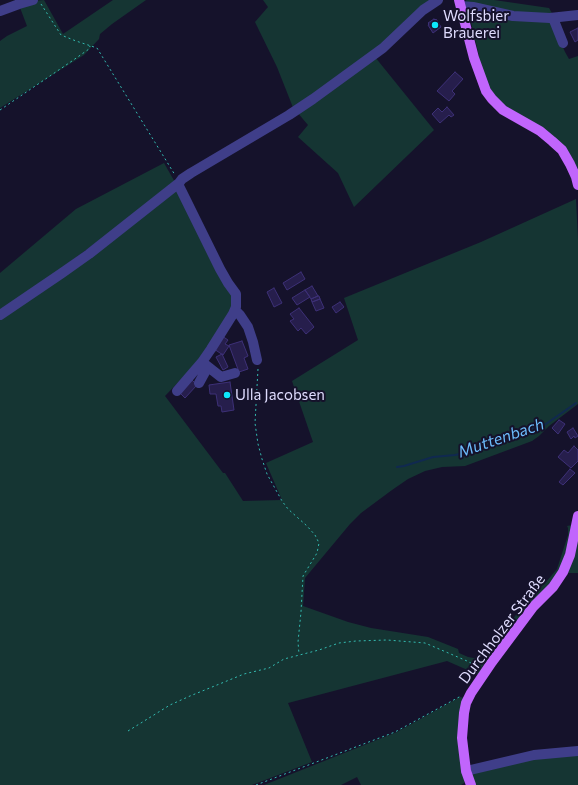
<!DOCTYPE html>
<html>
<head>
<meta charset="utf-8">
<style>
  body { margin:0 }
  canvas { display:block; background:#15122b }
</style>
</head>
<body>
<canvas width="578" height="785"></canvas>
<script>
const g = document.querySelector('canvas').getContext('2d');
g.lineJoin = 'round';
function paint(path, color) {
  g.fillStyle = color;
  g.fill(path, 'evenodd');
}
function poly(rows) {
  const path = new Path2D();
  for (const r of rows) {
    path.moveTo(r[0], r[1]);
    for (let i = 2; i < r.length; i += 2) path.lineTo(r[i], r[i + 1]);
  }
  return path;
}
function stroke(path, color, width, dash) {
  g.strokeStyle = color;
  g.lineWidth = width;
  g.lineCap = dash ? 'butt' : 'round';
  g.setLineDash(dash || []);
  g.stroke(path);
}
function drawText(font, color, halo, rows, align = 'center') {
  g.font = font + ' Commissioner,sans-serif';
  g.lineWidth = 4;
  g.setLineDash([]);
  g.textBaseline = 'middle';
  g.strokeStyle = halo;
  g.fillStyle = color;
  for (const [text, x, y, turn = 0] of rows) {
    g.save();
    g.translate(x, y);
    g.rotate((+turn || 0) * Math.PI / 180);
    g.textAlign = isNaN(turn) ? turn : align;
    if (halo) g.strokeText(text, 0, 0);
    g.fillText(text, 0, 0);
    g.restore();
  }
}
paint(poly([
  [44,0,63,34,113,0,146,0,112,24,100,34,99,39,84,55,0,108,0,41,7,36,27,26,19,5,34,1],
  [263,0,435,0,395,35,294,110,277,67,255,22,268,7],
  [466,0,494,0,549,8,553,15,534,15,467,4],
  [468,9,551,20,565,52,569,59,578,56,578,169,571,157,503,105,496,97,489,87,478,57,479,56],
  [375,57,434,130,354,207,338,173,298,137,308,125,297,112],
  [164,163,176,184,0,313,0,273,76,209],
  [177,186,234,298,233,306,208,351,165,396,223,473,225,473,243,501,282,500,266,463,313,442,292,381,358,340,344,298,481,242,576,199,578,240,578,404,549,426,539,436,532,441,465,466,442,467,425,471,408,479,392,490,361,513,350,524,305,578,303,606,348,622,371,628,428,637,458,649,459,653,468,657,485,660,524,603,546,582,557,569,568,535,568,528,567,526,572,525,571,536,559,573,486,664,483,665,479,675,447,661,288,703,312,762,252,785,0,785,0,317],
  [578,535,578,573,566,573],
  [460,697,465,698,465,779,464,783,461,785,361,785,357,777,341,785,264,785,397,732],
  [578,752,578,785,475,785,471,773,503,764]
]), '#153533');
stroke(poly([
  [397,467,404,466,433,457,455,455,464,453,482,448,517,432,543,426,576,403]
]), '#102950', 2);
const building = poly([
  [434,19,435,20,436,19,441,27,433,33,428,25,429,24,428,23,434,19],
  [578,28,578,40,575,42,570,32,578,28],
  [455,72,463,79,452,91,455,94,449,101,437,91,455,72],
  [447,107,454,115,451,117,449,115,440,123,432,114,438,108,442,112,447,107],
  [301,272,305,279,287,290,283,283,301,272],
  [312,286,318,296,311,299,305,290,312,286],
  [274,288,282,303,274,307,267,292,274,288],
  [305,290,310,297,297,305,292,298,305,290],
  [318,296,319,296,320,299,312,302,311,299,318,296],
  [320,299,324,308,316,311,312,302,320,299],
  [340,302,344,307,336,313,332,307,340,302],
  [299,308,314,327,306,334,301,328,298,331,290,321,294,319,290,314,299,308],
  [222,336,228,340,225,344,229,346,223,355,214,349,222,336],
  [242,341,248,356,244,358,248,369,239,372,229,345,242,341],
  [222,354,228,367,223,370,216,357,222,354],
  [192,380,197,385,185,398,180,393,192,380],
  [230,382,234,410,222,412,221,406,218,406,216,394,210,394,209,385,230,382],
  [559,420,565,424,558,434,552,428,559,420],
  [573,428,578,436,575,438,574,436,571,439,567,432,573,428],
  [574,446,578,450,578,461,571,468,558,457,564,450,568,453,574,446],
  [570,469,575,473,563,485,559,482,570,469]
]);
paint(building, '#261e4c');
stroke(building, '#3d3077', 1);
stroke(poly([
  [41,4,61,35,76,41,97,48,175,175],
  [0,110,72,61,89,49,90,46],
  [258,369,255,423,258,444,262,459,267,474,282,501,288,509,307,526,315,535,319,543,317,553,303,576,301,612,298,642,299,654],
  [128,731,170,705,190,696,244,674,269,668,284,659,319,650,339,643,356,641,387,640,425,643,467,661,478,667],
  [256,785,395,732,461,696]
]), '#33bbb1', 1, [2, 3]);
stroke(poly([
  [461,6,473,7,513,16,550,18,578,15],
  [0,11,19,4,33,0],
  [553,18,563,43],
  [235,310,240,315,248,327,253,342,257,360],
  [0,315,62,273,89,254,179,183],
  [235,373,221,377,202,362,211,349,233,314,236,307,236,294,228,283,220,269,182,192,179,186,179,183,182,179,191,173,289,115,313,99,383,48,423,10,438,0],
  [199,383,205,372,207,366],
  [177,391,202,362],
  [466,771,534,755,578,751]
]), '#3f3e89', 10);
stroke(poly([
  [459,0,474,58,486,91,492,99,503,110,540,131,552,141,562,150,570,164,576,177,578,185],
  [471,785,466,771,462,738,464,713,466,703,471,693,492,662,533,607,553,587,563,572,570,555,578,516]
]), '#c165fc', 10);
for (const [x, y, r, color] of [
  [435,25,4,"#0ce7fb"],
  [227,395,4,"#0ce7fb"]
]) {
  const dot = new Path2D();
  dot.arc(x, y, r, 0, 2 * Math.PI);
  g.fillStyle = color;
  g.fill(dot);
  stroke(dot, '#15122b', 1.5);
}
drawText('15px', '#dfdcfe', '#15122b', [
  ["Wolfsbier",443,16],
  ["Brauerei",443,33],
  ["Ulla Jacobsen",235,395]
], 'left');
drawText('15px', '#dfdcfe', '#15122b', [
  ["Durchholzer Straße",502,629,-53]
]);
drawText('italic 16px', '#6cbcfc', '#15122b', [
  ["Muttenbach",501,438,-19]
]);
</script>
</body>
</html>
